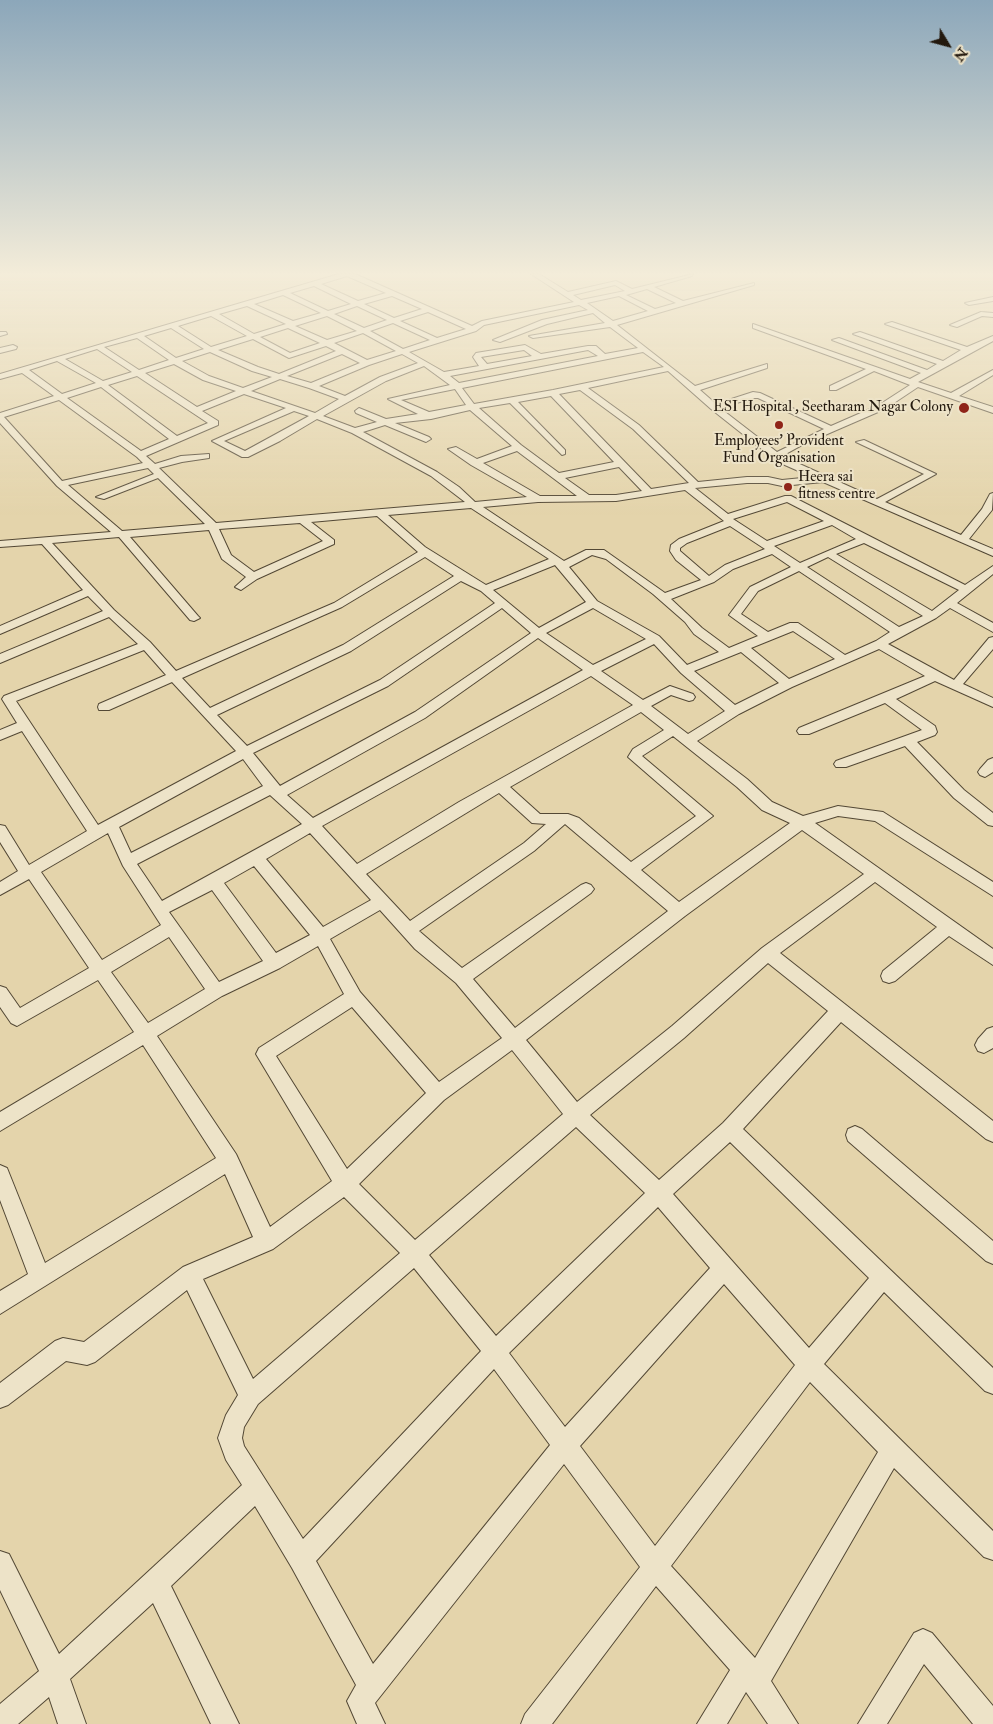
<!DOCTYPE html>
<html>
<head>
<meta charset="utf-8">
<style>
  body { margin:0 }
  #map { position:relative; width:993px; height:1724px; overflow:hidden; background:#e4d4ab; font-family:"IM FELL Double Pica",serif }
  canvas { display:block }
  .north { position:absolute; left:923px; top:20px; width:50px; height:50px; -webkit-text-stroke:4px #ede3c8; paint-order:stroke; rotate:127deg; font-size:14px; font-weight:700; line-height:20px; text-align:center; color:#23190e }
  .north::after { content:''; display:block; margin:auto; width:18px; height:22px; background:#23190e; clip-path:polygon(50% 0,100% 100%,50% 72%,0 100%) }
</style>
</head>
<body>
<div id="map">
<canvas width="993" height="1724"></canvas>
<div class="north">N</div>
</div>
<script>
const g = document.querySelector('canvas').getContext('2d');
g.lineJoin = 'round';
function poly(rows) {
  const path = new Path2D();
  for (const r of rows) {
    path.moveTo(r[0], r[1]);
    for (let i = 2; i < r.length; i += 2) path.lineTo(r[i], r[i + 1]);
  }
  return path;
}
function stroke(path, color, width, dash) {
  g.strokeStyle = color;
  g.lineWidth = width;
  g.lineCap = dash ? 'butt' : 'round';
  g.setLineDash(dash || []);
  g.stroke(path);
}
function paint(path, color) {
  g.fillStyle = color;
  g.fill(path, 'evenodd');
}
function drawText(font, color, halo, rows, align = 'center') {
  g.font = font + ' "IM FELL Double Pica",serif';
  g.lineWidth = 4;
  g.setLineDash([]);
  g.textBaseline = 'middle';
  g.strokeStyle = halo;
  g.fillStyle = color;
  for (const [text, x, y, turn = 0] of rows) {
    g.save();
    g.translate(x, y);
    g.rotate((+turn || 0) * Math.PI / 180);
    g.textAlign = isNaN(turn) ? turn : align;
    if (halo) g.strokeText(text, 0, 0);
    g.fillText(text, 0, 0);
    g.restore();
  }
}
const minor = poly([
  [339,274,355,274,472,326,482,321,574,302,531,274,539,274,568,292,616,281,632,289,693,274,692,276,654,287,683,301,754,283,754,285,617,325,695,386,767,364,767,368,700,390,716,404,753,392,760,393,831,426,879,405,910,385,874,371,836,390,830,390,830,386,866,369,753,328,753,324,910,379,921,373,832,340,839,338,927,370,937,364,853,334,860,332,943,361,961,350,885,324,892,322,967,347,993,336,993,341,918,382,951,393,993,370,993,375,959,396,993,407,993,413,918,387,885,409,802,445,782,456,877,499,924,474,856,442,864,440,936,474,885,502,961,535,982,509,990,494,993,493,992,510,969,539,993,549,993,556,823,482,782,486,768,483,747,483,695,488,728,514,785,496,791,496,965,585,993,566,993,574,957,603,993,623,993,632,950,608,936,618,888,644,954,680,989,638,993,637,993,649,963,684,993,698,993,707,935,681,896,699,935,726,937,732,935,735,917,742,964,790,993,813,993,826,988,825,954,798,905,746,846,767,836,767,834,764,836,761,922,730,885,703,809,734,799,734,797,731,799,728,925,676,879,649,792,687,739,714,697,741,747,779,772,802,803,816,838,806,883,812,993,882,993,896,875,821,838,816,815,823,993,949,993,965,949,936,895,981,889,983,883,981,881,976,883,971,937,927,875,882,780,953,993,1121,993,1142,986,1139,841,1022,743,1129,993,1368,993,1394,985,1391,884,1292,824,1364,993,1531,993,1560,984,1557,894,1468,771,1681,798,1724,768,1724,746,1692,727,1724,697,1724,730,1670,656,1586,552,1724,521,1724,525,1714,640,1567,564,1464,375,1703,385,1724,357,1724,347,1701,356,1685,292,1568,255,1506,171,1586,239,1724,211,1724,153,1603,70,1679,86,1724,58,1724,49,1697,18,1724,0,1724,0,1704,39,1671,0,1590,0,1551,9,1554,59,1654,242,1485,226,1460,218,1438,226,1415,238,1395,187,1290,95,1362,87,1365,66,1361,8,1405,0,1408,0,1383,55,1341,63,1338,84,1342,183,1267,253,1237,225,1174,0,1314,0,1291,28,1274,0,1200,0,1165,7,1168,45,1263,216,1158,143,1045,0,1131,0,1112,134,1032,98,980,17,1026,11,1023,0,1007,0,986,6,988,20,1008,89,968,29,879,0,895,0,882,18,871,0,842,0,825,5,826,29,865,87,831,22,731,0,740,0,730,17,723,2,699,4,696,138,644,109,617,0,663,0,654,103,611,88,596,0,634,0,626,83,590,42,544,0,547,0,541,111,532,57,486,0,423,0,413,54,396,22,373,0,379,0,374,339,274],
  [347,276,386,293,358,301,321,284,347,276],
  [615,285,625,291,581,300,573,295,615,285],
  [314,286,351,304,328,311,290,293,314,286],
  [647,289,676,303,655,309,626,295,647,289],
  [283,295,321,313,293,321,254,304,283,295],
  [392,296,422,309,394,318,364,304,392,296],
  [619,296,648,311,613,321,587,303,619,296],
  [579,305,588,310,542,320,493,340,500,342,547,324,593,313,605,323,529,336,533,338,610,327,638,348,605,354,596,346,588,346,541,354,525,345,476,353,473,357,479,366,444,372,409,352,476,331,484,325,579,305],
  [247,306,286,324,254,334,219,314,247,306],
  [357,306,387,320,364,328,334,314,357,306],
  [428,312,466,329,437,338,400,321,428,312],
  [211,316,247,336,211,347,178,326,211,316],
  [327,316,357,331,327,340,295,326,327,316],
  [393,323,430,340,403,349,370,331,393,323],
  [171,328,204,349,176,358,144,336,171,328],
  [288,328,320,343,290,353,260,337,288,328],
  [363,333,396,351,367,360,334,343,363,333],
  [137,338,169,360,139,370,104,347,137,338],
  [253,339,289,358,326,346,336,351,279,374,258,367,218,350,253,339],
  [97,349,132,372,103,381,65,359,97,349],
  [524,350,532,356,487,364,481,357,524,350],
  [588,350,598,356,459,383,450,376,588,350],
  [210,352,252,371,272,377,243,388,209,376,182,361,210,352],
  [643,352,664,367,553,390,474,404,462,388,643,352],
  [342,354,360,363,311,383,287,376,342,354],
  [402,354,418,363,380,377,345,396,319,386,369,365,402,354],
  [57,361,96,383,62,394,29,370,57,361],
  [174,364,203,380,236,391,197,407,145,373,174,364],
  [424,366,450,385,388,399,418,414,386,419,359,408,355,411,356,413,377,422,355,428,323,416,386,381,424,366],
  [668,371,711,409,778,462,812,477,782,480,768,477,747,477,698,482,639,425,588,388,668,371],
  [137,376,208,423,177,436,108,385,137,376],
  [280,379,309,388,339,399,315,413,251,391,280,379],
  [101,387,169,439,141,451,67,398,101,387],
  [455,389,466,405,429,412,401,400,455,389],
  [580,390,633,429,689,483,651,489,559,394,580,390],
  [244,394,286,408,212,441,242,457,248,457,280,441,317,419,352,433,431,476,465,502,216,523,159,468,182,462,209,458,209,454,181,456,155,464,146,456,218,425,218,421,202,411,244,394],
  [551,396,614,462,559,473,521,445,479,408,510,403,562,455,565,454,565,450,518,402,551,396],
  [753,398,758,398,824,429,777,452,720,408,753,398],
  [59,400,137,457,143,463,62,481,4,417,59,400],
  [470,410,512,446,477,459,456,447,448,449,471,465,527,497,475,502,459,487,437,472,363,432,385,425,426,442,431,439,429,437,395,423,431,419,470,410],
  [294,411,309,416,245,451,224,441,294,411],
  [517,451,577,496,540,496,483,463,517,451],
  [619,467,642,491,616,495,589,495,565,478,619,467],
  [148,468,154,474,96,497,104,499,158,478,205,524,122,531,68,485,148,468],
  [685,490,724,521,679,539,671,545,670,551,676,560,701,580,665,593,604,550,586,550,564,561,483,507,538,502,616,501,685,490],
  [787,502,824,521,767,541,733,519,787,502],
  [471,508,549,559,486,585,425,547,388,515,471,508],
  [377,516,418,552,334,603,176,671,150,642,114,610,52,543,119,537,190,620,194,621,200,618,198,616,130,537,209,530,222,559,246,577,235,587,241,590,257,579,334,544,334,540,311,522,377,516],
  [300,523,323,541,254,572,231,555,219,529,300,523],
  [832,525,856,539,800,563,774,546,832,525],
  [730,526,765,549,725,565,709,576,680,551,680,548,687,543,730,526],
  [864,543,959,590,932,611,836,554,864,543],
  [772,554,791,567,750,587,729,615,758,636,729,648,702,628,671,599,714,582,733,569,772,554],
  [592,555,606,559,653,594,685,622,694,634,719,652,687,665,659,636,597,601,569,567,592,555],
  [425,557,454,576,343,645,210,708,182,678,342,607,425,557],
  [828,557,923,616,899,627,807,567,828,557],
  [555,565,586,602,539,628,493,590,555,565],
  [799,571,890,632,876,641,845,655,798,623,790,623,768,632,741,614,758,591,799,571],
  [461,581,481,591,495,603,380,680,247,746,217,715,351,651,461,581],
  [502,608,531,633,415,712,280,786,253,753,388,686,502,608],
  [593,608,646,639,593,665,546,633,593,608],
  [793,631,835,659,789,679,751,648,793,631],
  [538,638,583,670,313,818,287,795,425,718,538,638],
  [654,644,681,673,725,711,688,734,651,706,671,695,689,701,693,700,695,697,693,694,670,686,643,700,601,671,654,644],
  [144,650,166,675,99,704,98,707,99,710,109,710,172,682,236,751,98,825,16,701,144,650],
  [741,652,779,683,735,705,694,671,741,652],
  [591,676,633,705,459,802,357,864,322,826,591,676],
  [641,712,664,730,633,749,628,757,696,816,631,862,579,818,568,814,540,814,510,787,641,712],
  [673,736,737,787,762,810,790,823,679,902,641,870,713,816,642,756,673,736],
  [243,759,263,786,131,853,119,827,243,759],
  [499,793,532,823,546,824,524,843,410,921,366,874,499,793],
  [270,795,302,824,162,901,137,864,270,795],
  [565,824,668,911,515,1028,473,979,591,893,594,889,591,885,586,883,581,885,462,968,419,931,534,851,565,824],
  [802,830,864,874,762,948,672,1026,577,1102,526,1040,685,916,802,830],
  [108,833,123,866,161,925,102,960,41,872,108,833],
  [310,833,371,900,323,927,266,859,310,833],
  [254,866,310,935,276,953,224,883,254,866],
  [212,890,263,961,219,982,169,912,212,890],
  [380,910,415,949,456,983,502,1038,439,1082,360,992,330,939,380,910],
  [169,937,205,989,148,1023,111,972,169,937],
  [318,946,344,994,259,1048,256,1054,332,1181,270,1227,236,1154,157,1036,222,996,280,968,318,946],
  [768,963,828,1011,723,1123,659,1180,590,1115,684,1038,768,963],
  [352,1007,426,1093,347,1169,276,1056,352,1007],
  [512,1050,563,1114,415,1240,359,1184,444,1100,512,1050],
  [576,1127,645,1193,496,1336,429,1255,576,1127],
  [730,1142,869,1278,809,1348,673,1194,730,1142],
  [344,1197,400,1253,253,1379,203,1279,273,1249,344,1197],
  [658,1207,710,1268,565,1427,509,1353,658,1207],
  [414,1268,481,1351,303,1539,244,1446,242,1438,244,1427,258,1404,414,1268],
  [724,1284,795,1365,655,1546,580,1446,724,1284],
  [494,1369,550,1445,373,1664,316,1561,494,1369],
  [810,1382,878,1452,755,1658,671,1566,810,1382],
  [993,297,993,301,969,305,965,303,993,297],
  [981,312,993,313,993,317,982,316,957,327,950,325,981,312],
  [0,332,6,332,7,334,0,336,0,332],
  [13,345,17,347,16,349,0,353,0,348,13,345],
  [993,758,993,772,985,777,980,775,978,772,980,769,988,760,993,758],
  [993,1027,993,1048,984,1053,978,1051,975,1045,978,1039,987,1029,993,1027],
  [855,1126,862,1129,993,1241,993,1264,986,1261,848,1141,846,1135,848,1129,855,1126],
  [923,1629,932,1633,993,1706,993,1724,973,1724,924,1664,887,1724,858,1724,914,1633,923,1629]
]);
stroke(minor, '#534835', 2);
paint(minor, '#ede3c8');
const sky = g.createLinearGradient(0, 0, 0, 515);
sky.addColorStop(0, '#8ca7ba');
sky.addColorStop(0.53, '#f3ecd9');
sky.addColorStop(1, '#f3ecd900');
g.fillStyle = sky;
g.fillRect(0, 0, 993, 515);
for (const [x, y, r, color] of [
  [964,408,6,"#8f2418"],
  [779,425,5,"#8f2418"],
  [788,487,5,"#8f2418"]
]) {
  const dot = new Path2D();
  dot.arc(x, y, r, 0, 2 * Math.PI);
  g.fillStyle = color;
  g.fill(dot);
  stroke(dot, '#ede3c8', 2);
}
drawText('15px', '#23190e', '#ede3c8', [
  ["ESI Hospital , Seetharam Nagar Colony",953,408],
  ["Employees' Provident",779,442,"center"],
  ["Fund Organisation",779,459,"center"],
  ["Heera sai",798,478,"left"],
  ["fitness centre",798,495,"left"]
], 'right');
</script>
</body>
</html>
